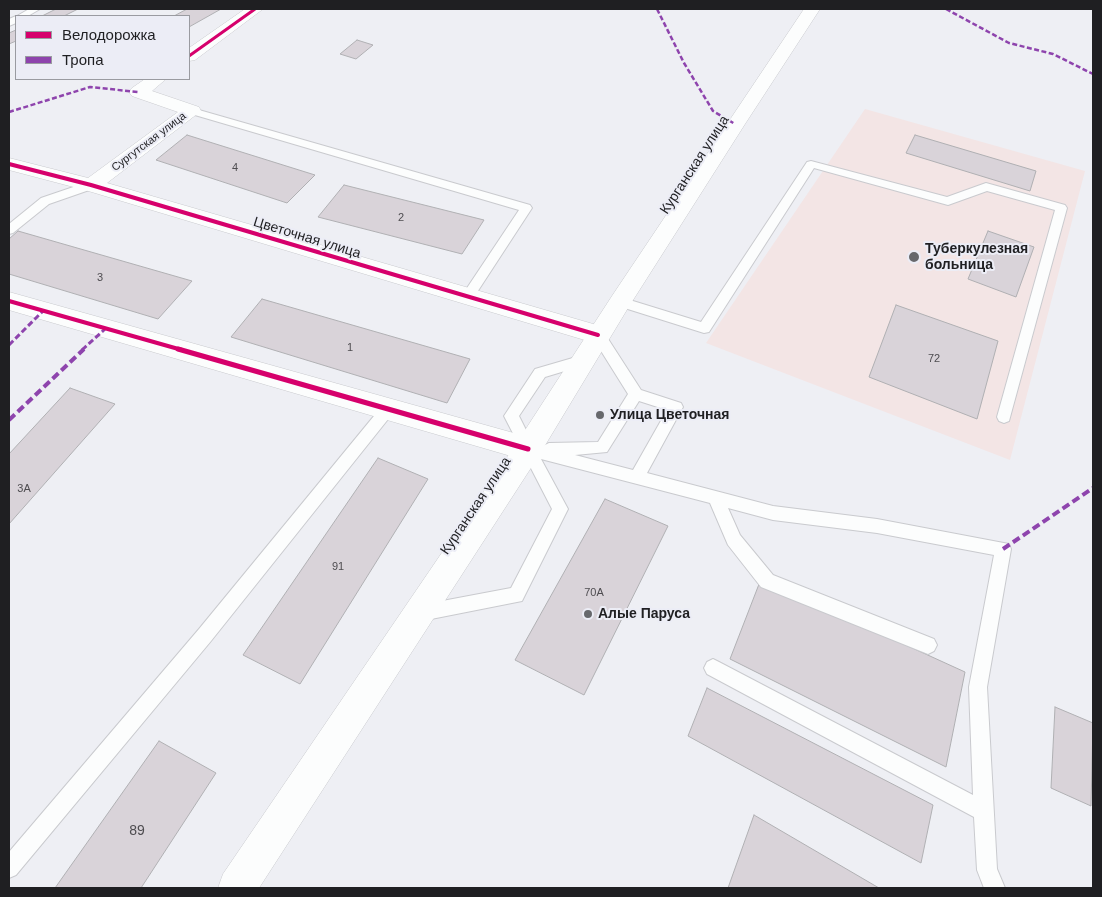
<!DOCTYPE html>
<html>
<head>
<meta charset="utf-8">
<style>
  body { margin:0 }
  #map { position:relative; width:1102px; height:897px; overflow:hidden; background:#eeeff4; font-family:Helvetica,sans-serif }
  canvas { display:block }
  .frame { position:absolute; inset:0; border:10px solid #1f1f22; pointer-events:none }
  .legend { position:absolute; left:15px; top:15px; width:175px; height:65px; box-sizing:border-box; background:#ecedf6; border:1px solid #9a9ba1; margin:0; padding:6px 9px; list-style:none; font-size:15px; color:#1f1f22 }
  .legend li { display:flex; align-items:center; gap:10px; height:25px }
  .legend b { width:25px; border:1px solid #9a9ba1 }
</style>
</head>
<body>
<div id="map">
<canvas width="1102" height="897"></canvas>
<div class="frame"></div>
<ul class="legend">
<li><b style="height:6px;background:#d6006c"></b>Велодорожка</li>
<li><b style="height:6px;background:#8e44ad"></b>Тропа</li>
</ul>
</div>
<script>
const g = document.querySelector('canvas').getContext('2d');
g.lineJoin = 'round';
function paint(path, color) {
  g.fillStyle = color;
  g.fill(path, 'evenodd');
}
function poly(rows) {
  const path = new Path2D();
  for (const r of rows) {
    path.moveTo(r[0], r[1]);
    for (let i = 2; i < r.length; i += 2) path.lineTo(r[i], r[i + 1]);
  }
  return path;
}
function stroke(path, color, width, dash) {
  g.strokeStyle = color;
  g.lineWidth = width;
  g.lineCap = dash ? 'butt' : 'round';
  g.setLineDash(dash || []);
  g.stroke(path);
}
function drawText(font, color, halo, rows, align = 'center') {
  g.font = font + ' Helvetica,sans-serif';
  g.lineWidth = 4;
  g.setLineDash([]);
  g.textBaseline = 'middle';
  g.strokeStyle = halo;
  g.fillStyle = color;
  for (const [text, x, y, turn = 0] of rows) {
    g.save();
    g.translate(x, y);
    g.rotate((+turn || 0) * Math.PI / 180);
    g.textAlign = isNaN(turn) ? turn : align;
    if (halo) g.strokeText(text, 0, 0);
    g.fillText(text, 0, 0);
    g.restore();
  }
}
paint(poly([
  [865,109,1085,171,1010,460,706,343]
]), '#f3e5e5');
const building = poly([
  [56,9,78,9,64,16,42,16,56,9],
  [187,9,221,9,189,27,189,16,174,16,187,9],
  [16,30,16,41,9,44,9,33,16,30],
  [357,40,373,45,356,59,340,54,357,40],
  [187,135,315,175,287,203,156,160,187,135],
  [915,135,1036,171,1030,191,906,153,915,135],
  [344,185,484,220,462,254,318,217,344,185],
  [18,231,192,281,158,319,9,274,9,239,18,231],
  [988,231,1034,247,1016,297,968,279,988,231],
  [262,299,470,359,447,403,231,337,262,299],
  [896,305,998,341,977,419,869,377,896,305],
  [70,388,115,404,9,524,9,454,70,388],
  [378,458,428,479,300,684,243,655,378,458],
  [605,499,668,526,584,695,515,660,605,499],
  [761,579,965,672,946,767,730,659,761,579],
  [707,688,933,805,921,863,688,736,707,688],
  [1055,707,1093,723,1091,806,1051,788,1055,707],
  [159,741,216,773,141,888,55,888,159,741],
  [754,815,879,888,728,888,754,815]
]);
paint(building, '#d9d3d9');
stroke(building, '#b0b0b3', 1);
const lane = poly([
  [29,9,40,9,28,16,17,16,29,9],
  [16,16,16,23,9,26,9,19,16,16],
  [192,108,530,205,532,208,472,300,467,302,462,300,461,297,519,210,188,113,187,111,188,109,192,108],
  [811,161,947,197,986,183,1065,205,1067,208,1009,421,1004,423,999,421,997,417,1055,210,987,191,948,205,814,168,709,332,704,333,615,305,614,302,615,299,620,297,701,322,807,162,811,161],
  [91,181,97,185,95,188,49,204,13,233,9,234,9,224,41,198,91,181],
  [598,330,603,331,641,390,681,403,683,407,647,473,773,506,877,519,1009,544,1011,549,987,687,997,869,1005,888,984,888,977,870,974,817,707,674,704,668,707,662,713,659,719,662,973,795,969,687,994,555,877,533,773,520,728,508,740,535,773,575,934,639,937,645,934,651,928,654,761,587,728,545,710,503,541,459,568,509,522,601,421,621,415,619,412,613,415,607,421,605,511,588,552,509,504,416,535,369,583,355,588,356,590,360,588,364,545,377,519,416,533,444,543,446,549,443,598,442,628,394,591,335,593,331,598,330],
  [639,401,667,410,633,470,575,455,607,452,639,401],
  [388,403,393,405,395,409,393,413,211,641,16,875,9,878,9,852,199,629,383,405,388,403]
]);
const street = poly([
  [245,9,263,9,195,60,189,61,189,48,245,9],
  [145,79,166,79,152,91,199,107,201,111,107,183,607,328,610,335,607,342,598,344,85,190,9,170,9,158,88,178,178,112,132,96,129,92,132,88,145,79],
  [9,292,528,437,538,441,542,449,538,457,528,461,9,310,9,292]
]);
const secondary = poly([
  [804,9,820,9,745,124,628,308,538,457,259,888,218,888,223,874,518,441,612,296,804,9]
]);
stroke(lane, '#c9cace', 2);
stroke(street, '#c9cace', 1);
stroke(secondary, '#c9cace', 1);
paint(lane, '#fcfdfd');
paint(street, '#fcfdfd');
paint(secondary, '#fcfdfd');
stroke(poly([
  [657,9,684,63,713,111,735,124],
  [946,9,1009,43,1053,54,1093,74],
  [9,112,90,87,138,92]
]), '#8e44ad', 2.5, [5, 2.5]);
stroke(poly([
  [9,345,44,310],
  [82,350,105,329]
]), '#8e44ad', 3, [6, 3]);
stroke(poly([
  [9,420,84,349],
  [1003,549,1093,488]
]), '#8e44ad', 4, [8, 4]);
stroke(poly([
  [189,56,255,9]
]), '#d6006c', 3);
stroke(poly([
  [9,164,91,185,598,335],
  [9,301,182,350]
]), '#d6006c', 4);
stroke(poly([
  [178,349,528,449]
]), '#d6006c', 5);
for (const [x, y, r, color] of [
  [914,257,6,"#67686c"],
  [600,415,5,"#67686c"],
  [588,614,5,"#67686c"]
]) {
  const dot = new Path2D();
  dot.arc(x, y, r, 0, 2 * Math.PI);
  g.fillStyle = color;
  g.fill(dot);
  stroke(dot, '#ecedf6', 2);
}
drawText('11px', '#1f1f22', '#ecedf6', [
  ["Сургутская улица",149,142,-37]
]);
drawText('11px', '#4e4c50', null, [
  ["4",235,168],
  ["2",401,218],
  ["3",100,278],
  ["1",350,348],
  ["72",934,359],
  ["3А",24,489],
  ["91",338,567],
  ["70А",594,593]
]);
drawText('14px', '#1f1f22', '#ecedf6', [
  ["Курганская улица",695,165,-57],
  ["Цветочная улица",307,238,17],
  ["Курганская улица",476,506,-56]
]);
drawText('bold 14px', '#1f1f22', '#ecedf6', [
  ["Туберкулезная",925,249],
  ["больница",925,265],
  ["Улица Цветочная",610,415],
  ["Алые Паруса",598,614]
], 'left');
drawText('14px', '#4e4c50', null, [
  ["89",137,831]
]);
</script>
</body>
</html>
